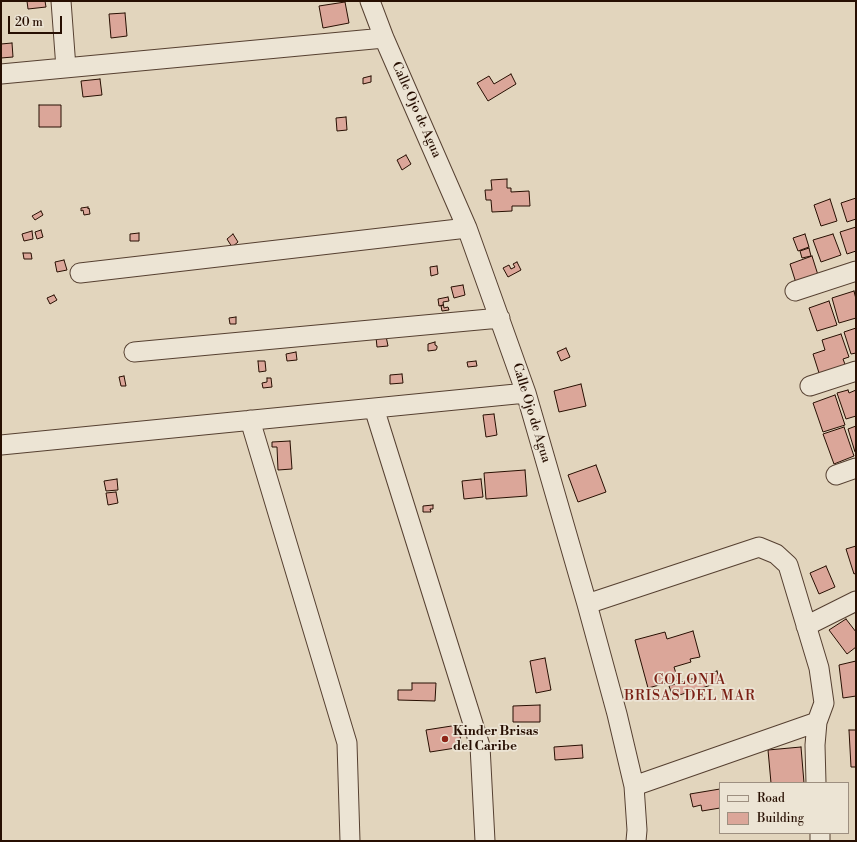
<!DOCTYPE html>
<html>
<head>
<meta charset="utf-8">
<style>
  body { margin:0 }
  #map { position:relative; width:857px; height:842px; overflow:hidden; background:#e2d5bd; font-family:"Libre Bodoni",serif }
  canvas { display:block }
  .frame { position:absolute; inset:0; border:2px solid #270f02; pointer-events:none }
  .legend { position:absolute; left:719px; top:782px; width:130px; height:52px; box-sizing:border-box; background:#ece4d4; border:1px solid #9d8f80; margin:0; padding:5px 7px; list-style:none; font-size:12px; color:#270f02 }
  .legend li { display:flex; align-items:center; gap:8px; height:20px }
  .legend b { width:20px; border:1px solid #9d8f80 }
  .scale { position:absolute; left:8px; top:16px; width:54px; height:18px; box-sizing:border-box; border:2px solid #270f02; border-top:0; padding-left:5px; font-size:12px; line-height:14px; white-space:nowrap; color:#270f02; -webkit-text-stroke:3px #ece4d4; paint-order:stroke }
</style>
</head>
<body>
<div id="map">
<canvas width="857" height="842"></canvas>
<div class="frame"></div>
<ul class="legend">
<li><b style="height:5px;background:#ece4d4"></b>Road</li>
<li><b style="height:11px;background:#dba699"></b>Building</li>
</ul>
<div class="scale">20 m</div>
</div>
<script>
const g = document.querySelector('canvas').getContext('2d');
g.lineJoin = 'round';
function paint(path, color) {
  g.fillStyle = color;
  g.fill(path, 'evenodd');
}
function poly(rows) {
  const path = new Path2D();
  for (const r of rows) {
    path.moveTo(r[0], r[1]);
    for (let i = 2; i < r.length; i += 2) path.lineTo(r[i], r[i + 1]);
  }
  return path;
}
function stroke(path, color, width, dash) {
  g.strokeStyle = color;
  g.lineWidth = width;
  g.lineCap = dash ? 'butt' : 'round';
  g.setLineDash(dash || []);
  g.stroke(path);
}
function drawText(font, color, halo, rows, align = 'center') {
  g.font = font + ' "Libre Bodoni",serif';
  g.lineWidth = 3.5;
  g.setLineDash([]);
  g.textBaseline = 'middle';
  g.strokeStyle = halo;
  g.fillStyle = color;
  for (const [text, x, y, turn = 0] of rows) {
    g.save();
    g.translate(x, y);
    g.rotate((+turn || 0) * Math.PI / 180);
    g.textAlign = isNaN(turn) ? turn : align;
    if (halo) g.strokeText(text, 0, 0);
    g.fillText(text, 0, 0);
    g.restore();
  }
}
const building = poly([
  [27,1,45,1,46,7,28,9,27,1],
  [345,2,349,23,323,28,319,6,345,2],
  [125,13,127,36,111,38,109,14,125,13],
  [12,43,13,57,1,58,1,44,12,43],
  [511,74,516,84,488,101,477,83,489,76,494,84,511,74],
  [371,76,371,82,363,84,363,78,371,76],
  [100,79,102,95,83,97,81,81,100,79],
  [39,105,61,105,61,127,39,127,39,105],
  [346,117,347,130,337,131,336,118,346,117],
  [406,155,411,164,402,170,397,160,406,155],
  [507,179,507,188,511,188,511,192,529,191,530,206,512,206,512,211,492,212,491,200,486,200,485,190,492,190,491,180,507,179],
  [856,198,856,219,847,222,841,203,856,198],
  [830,199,837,221,821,226,814,205,830,199],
  [88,207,88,209,89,208,90,214,84,215,83,210,81,211,81,208,88,207],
  [41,211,43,215,35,220,32,216,41,211],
  [856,227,856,251,847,254,840,232,856,227],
  [41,230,43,237,37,239,35,232,41,230],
  [32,231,33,239,24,241,22,234,32,231],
  [139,233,139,241,130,241,130,234,139,233],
  [233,234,238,242,232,247,227,239,233,234],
  [805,234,809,247,798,251,793,238,805,234],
  [833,234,841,255,821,262,813,240,833,234],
  [809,248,811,256,802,258,800,251,809,248],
  [23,253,31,253,32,259,24,259,23,253],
  [812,256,818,275,796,283,790,264,812,256],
  [64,260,67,270,57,272,55,262,64,260],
  [517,262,521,270,508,277,503,268,509,265,511,269,515,267,513,264,517,262],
  [437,266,438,274,431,276,430,267,437,266],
  [463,285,465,295,454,298,451,287,463,285],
  [854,291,856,299,856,318,839,323,832,298,854,291],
  [54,295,57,300,50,304,47,298,54,295],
  [448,297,449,301,443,302,444,308,448,307,449,310,442,311,441,306,443,305,439,306,438,299,448,297],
  [829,301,837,325,817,331,809,308,829,301],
  [236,317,236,324,230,324,229,318,236,317],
  [856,328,856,353,851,354,844,332,856,328],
  [841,334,849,357,843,359,846,367,820,376,813,354,825,350,822,340,841,334],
  [386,336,388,346,377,347,376,337,386,336],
  [435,342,435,345,437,346,437,348,436,350,428,351,428,344,435,342],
  [566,348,570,357,561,361,557,352,566,348],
  [296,352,297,360,287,361,286,354,296,352],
  [258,361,265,361,266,371,259,372,258,361],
  [476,361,477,366,468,367,467,362,476,361],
  [402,374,403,383,390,384,390,375,402,374],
  [124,376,126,386,121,386,119,377,124,376],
  [267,378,271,378,272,387,263,388,262,383,267,382,267,378],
  [581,384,586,406,559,412,554,391,581,384],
  [848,390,849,393,856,390,856,416,846,419,837,393,848,390],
  [835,395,845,425,823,432,813,403,835,395],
  [494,414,497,435,486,437,483,415,494,414],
  [856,426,856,452,855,452,848,429,856,426],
  [844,427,854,456,834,464,823,434,844,427],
  [290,441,292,469,278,470,277,447,272,447,272,442,290,441],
  [596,465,606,492,578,502,568,475,596,465],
  [525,470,527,496,486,499,484,473,525,470],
  [117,479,118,490,106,491,104,481,117,479],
  [481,479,483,497,464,499,462,481,481,479],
  [116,492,118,503,108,505,106,493,116,492],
  [433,505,433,509,430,509,431,512,423,512,423,506,433,505],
  [856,546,856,573,854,574,846,549,856,546],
  [826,566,835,587,819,594,810,573,826,566],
  [846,619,856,632,856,647,847,654,829,630,846,619],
  [693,631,700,657,690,659,691,662,674,667,678,680,648,688,635,640,665,632,667,639,693,631],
  [545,658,551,690,536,693,530,661,545,658],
  [856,661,856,696,843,698,839,665,856,661],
  [717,671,719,678,723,677,724,681,673,697,669,686,717,671],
  [412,683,436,683,435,701,398,700,398,690,412,690,412,683],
  [540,705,540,722,513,722,513,706,540,705],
  [458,725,462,747,430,752,426,730,458,725],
  [849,730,856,730,856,767,851,767,849,730],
  [582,745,583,758,555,760,554,747,582,745],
  [801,747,804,783,771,783,768,750,801,747],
  [720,789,720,808,702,811,701,805,693,807,690,794,720,789]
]);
paint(building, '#dba699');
stroke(building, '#270f02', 1);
const street = poly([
  [61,1,66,68],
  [370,1,384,38,467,228,526,393,587,604,617,714,634,786,637,830,636,841],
  [1,74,384,38],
  [80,273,467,228],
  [795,291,856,271],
  [134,352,500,318],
  [810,386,856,371],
  [374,408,480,746,485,841],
  [250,420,347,743,350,841],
  [1,445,526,393],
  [836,475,856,468],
  [587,604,759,547,776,554,788,565,819,668,824,703,817,722,815,745,816,783],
  [806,626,856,601],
  [634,786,817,722],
  [820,841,820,833]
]);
stroke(street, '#564031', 21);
stroke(street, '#ece4d4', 19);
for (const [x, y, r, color] of [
  [445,739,4,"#8f2418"]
]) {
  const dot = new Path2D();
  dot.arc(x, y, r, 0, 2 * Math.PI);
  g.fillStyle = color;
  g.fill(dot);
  stroke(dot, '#ece4d4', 1.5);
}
drawText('13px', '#270f02', '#ece4d4', [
  ["Calle Ojo de Agua",416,110,66],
  ["Calle Ojo de Agua",531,413,73]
]);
drawText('bold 13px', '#270f02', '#ece4d4', [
  ["Kinder Brisas",453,732],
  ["del Caribe",453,747]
], 'left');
g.letterSpacing = '1px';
drawText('14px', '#7a1f14', '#ece4d4', [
  ["COLONIA",690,681],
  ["BRISAS DEL MAR",690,697]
]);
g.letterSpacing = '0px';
</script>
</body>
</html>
